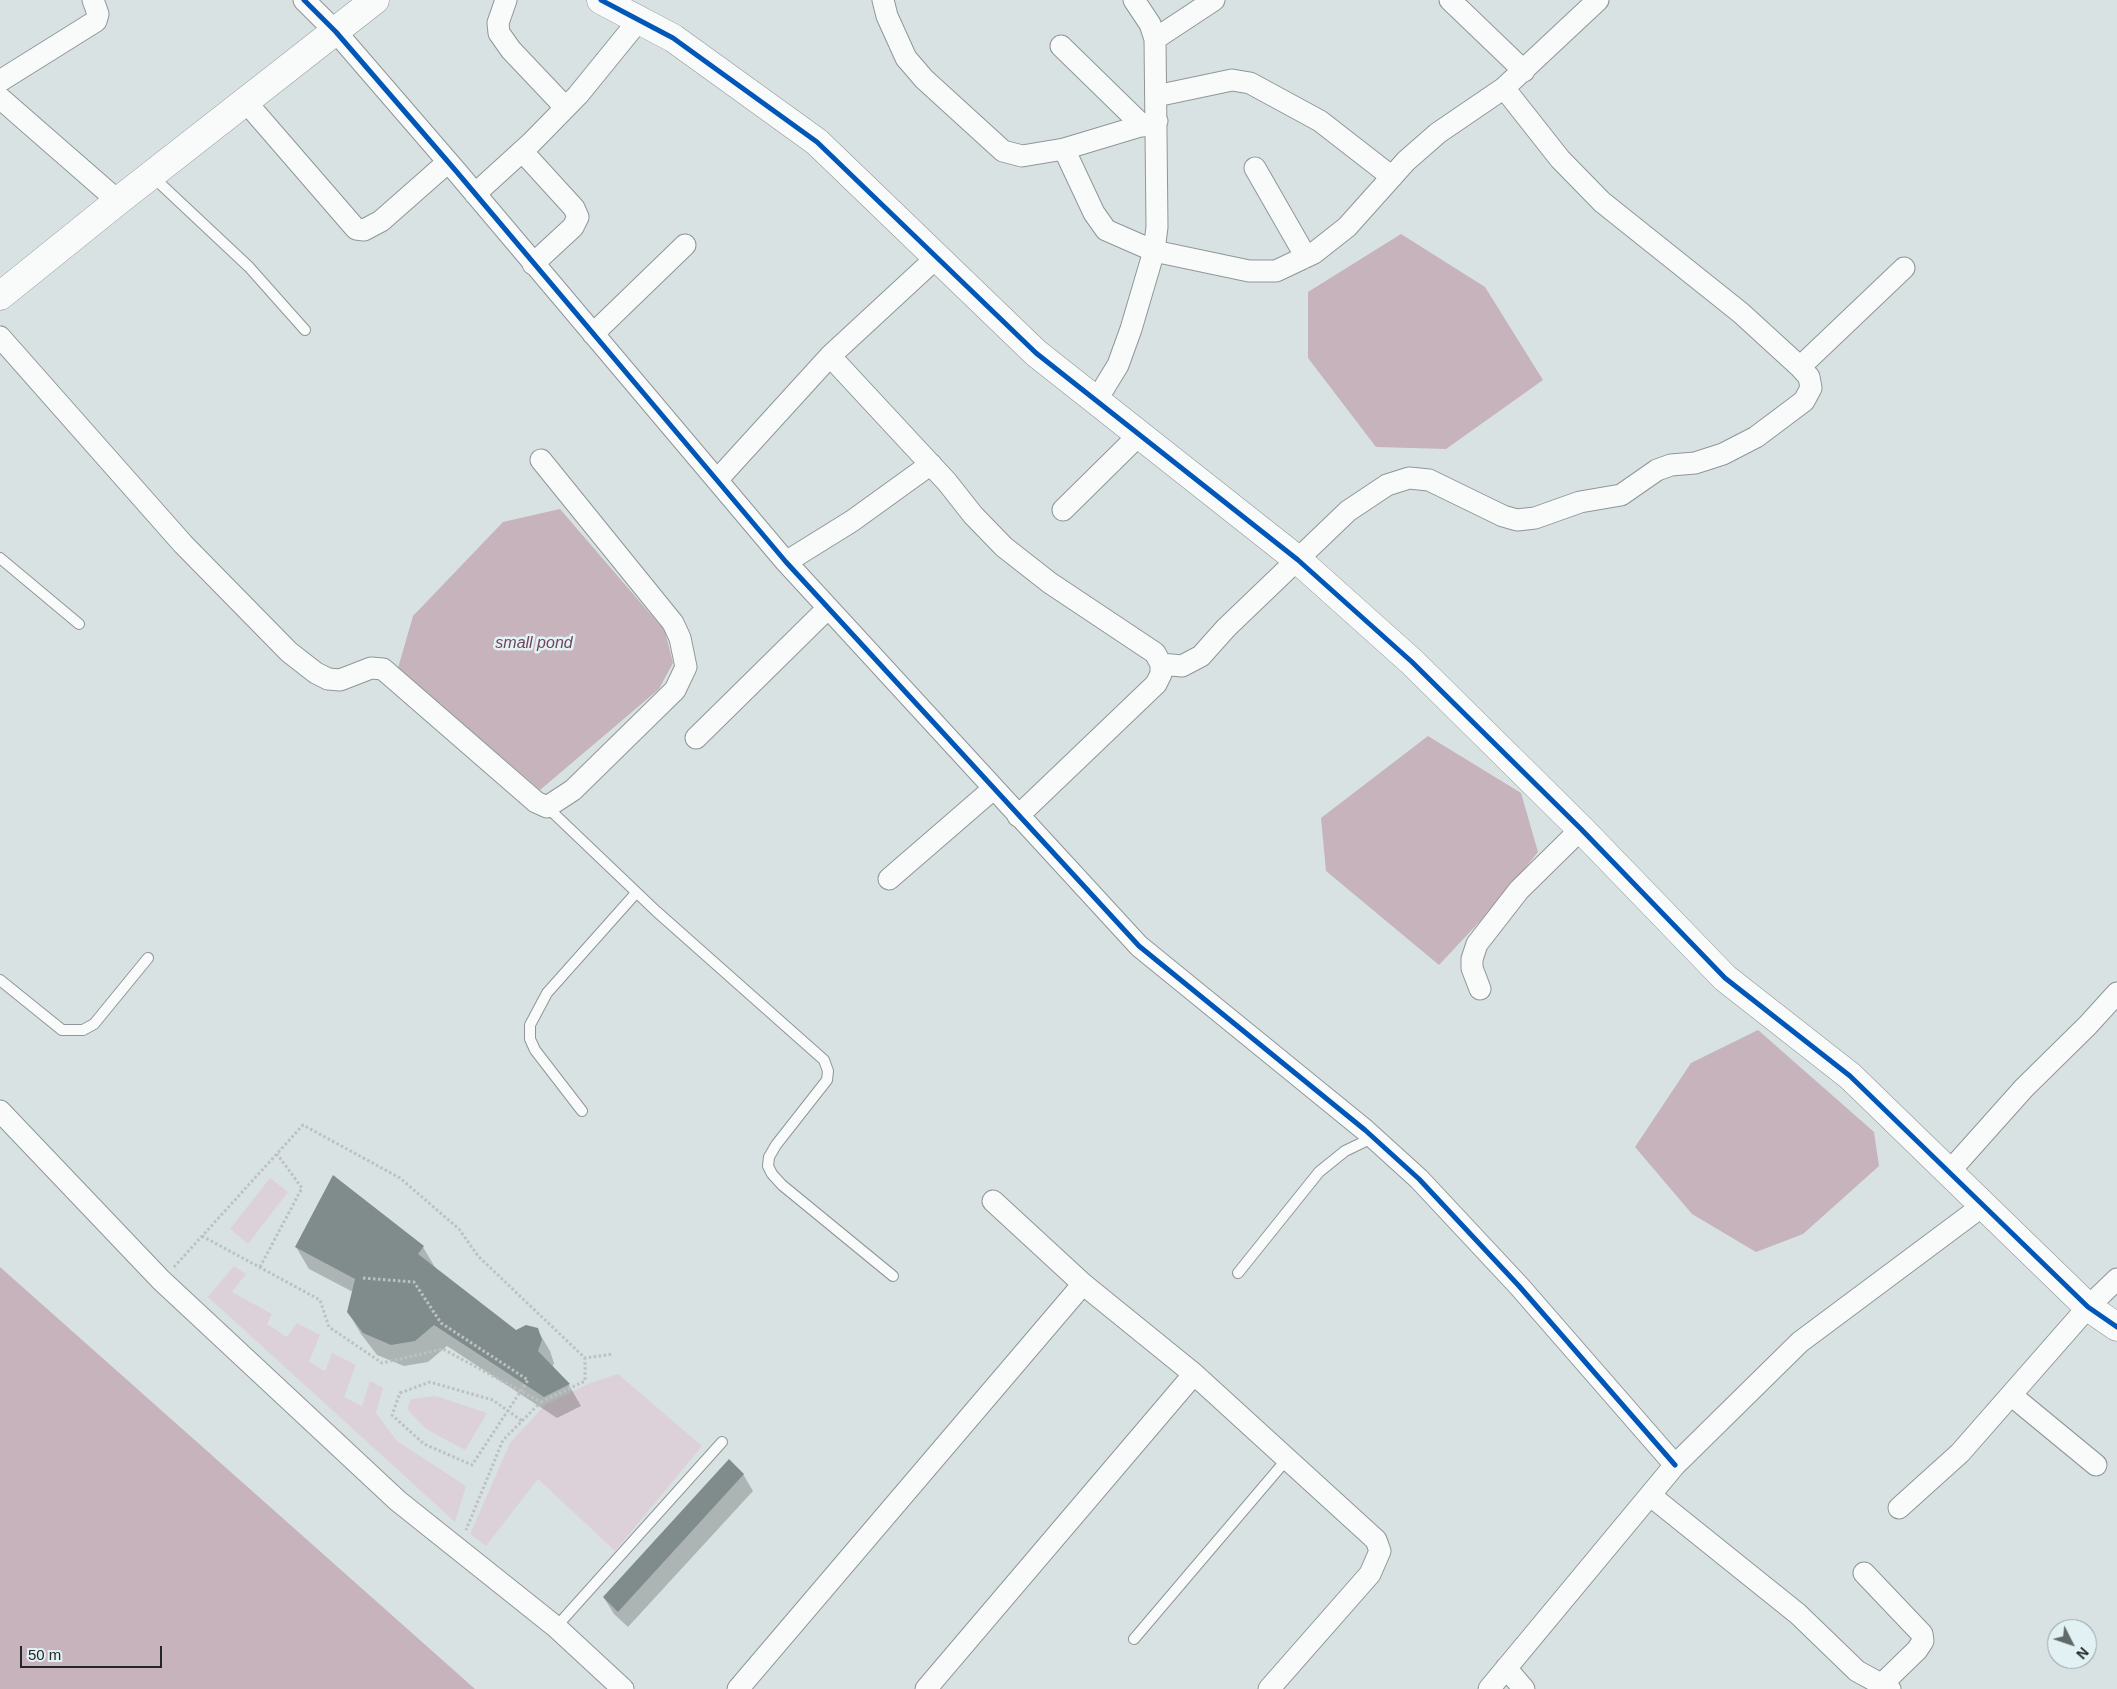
<!DOCTYPE html>
<html>
<head>
<meta charset="utf-8">
<style>
  body { margin:0 }
  #map { position:relative; width:2117px; height:1689px; overflow:hidden; background:#d9e2e2; font-family:Helvetica,sans-serif }
  canvas { display:block }
  .north { position:absolute; left:2047px; top:1619px; width:50px; height:50px; box-sizing:border-box; background:#e2f2f4; border:1px solid #95a1a2; border-radius:50%; rotate:131deg; font-size:14px; font-weight:700; line-height:20px; text-align:center; color:#212727 }
  .north::after { content:''; display:block; margin:auto; width:18px; height:22px; background:#616868; clip-path:polygon(50% 0,100% 100%,50% 72%,0 100%) }
  .scale { position:absolute; left:20px; top:1646px; width:142px; height:22px; box-sizing:border-box; border:2px solid #212727; border-top:0; padding-left:6px; font-size:15px; line-height:18px; white-space:nowrap; color:#212727; -webkit-text-stroke:4px #e2f2f4; paint-order:stroke }
</style>
</head>
<body>
<div id="map">
<canvas width="2117" height="1689"></canvas>
<div class="north">N</div>
<div class="scale">50 m</div>
</div>
<script>
const g = document.querySelector('canvas').getContext('2d');
g.lineJoin = 'round';
function paint(path, color) {
  g.fillStyle = color;
  g.fill(path, 'evenodd');
}
function poly(rows) {
  const path = new Path2D();
  for (const r of rows) {
    path.moveTo(r[0], r[1]);
    for (let i = 2; i < r.length; i += 2) path.lineTo(r[i], r[i + 1]);
  }
  return path;
}
function stroke(path, color, width, dash) {
  g.strokeStyle = color;
  g.lineWidth = width;
  g.lineCap = dash ? 'butt' : 'round';
  g.setLineDash(dash || []);
  g.stroke(path);
}
function drawText(font, color, halo, rows, align = 'center') {
  g.font = font + ' Helvetica,sans-serif';
  g.lineWidth = 5;
  g.setLineDash([]);
  g.textBaseline = 'middle';
  g.strokeStyle = halo;
  g.fillStyle = color;
  for (const [text, x, y, turn = 0] of rows) {
    g.save();
    g.translate(x, y);
    g.rotate((+turn || 0) * Math.PI / 180);
    g.textAlign = isNaN(turn) ? turn : align;
    if (halo) g.strokeText(text, 0, 0);
    g.fillText(text, 0, 0);
    g.restore();
  }
}
paint(poly([
  [270,1178,288,1192,248,1244,230,1229],
  [234,1266,246,1274,232,1292,272,1314,267,1324,287,1337,297,1323,320,1335,309,1362,325,1371,332,1353,356,1365,344,1397,362,1406,370,1381,383,1388,376,1413,397,1441,466,1486,455,1522,208,1297],
  [618,1374,702,1446,615,1551,538,1479,486,1546,470,1534,510,1443,545,1405,590,1383],
  [436,1396,487,1413,465,1450,426,1429,407,1409,411,1399]
]), '#dcd1d8');
paint(poly([
  [1401,234,1485,287,1543,380,1446,449,1376,447,1308,358,1308,292],
  [560,509,665,631,673,663,659,689,540,790,398,668,413,616,503,522],
  [1428,736,1521,793,1538,852,1497,903,1439,965,1326,871,1321,818],
  [1758,1030,1874,1132,1879,1166,1803,1234,1756,1252,1692,1214,1635,1147,1691,1063],
  [0,1267,475,1689,0,1689]
]), '#c6b3bc');
paint(poly([
  [296,1247,423,1247,436,1269,516,1332,537,1329,550,1351,554,1363,552,1368,569,1385,581,1406,557,1418,447,1346,428,1362,404,1366,377,1355,361,1334,348,1312,353,1292,309,1269],
  [743,1474,753,1491,628,1627,614,1614,604,1598]
]), '#0003');
paint(poly([
  [333,1175,424,1246,418,1254,516,1330,526,1325,538,1328,542,1340,538,1351,570,1384,544,1397,434,1325,415,1341,391,1345,363,1333,347,1312,355,1279,295,1247],
  [729,1459,744,1474,618,1612,603,1597]
]), '#808c8c');
const lane = poly([
  [152,176,249,267,305,330],
  [0,558,79,624],
  [547,807,656,911,824,1060,828,1071,827,1080,776,1145,769,1157,768,1166,772,1174,782,1185,893,1276],
  [0,980,62,1030,83,1030,94,1024,148,958],
  [582,1111,535,1050,530,1039,530,1025,547,993,636,893],
  [1238,1273,1319,1172,1345,1151,1372,1138],
  [556,1627,722,1442],
  [1134,1639,1287,1459]
]);
const street = poly([
  [304,0,336,32,456,171,786,562,1139,946,1365,1130,1419,1179,1519,1286,1675,1465],
  [506,0,498,23,499,33,511,50,565,107],
  [883,0,887,16,906,58,924,79,1003,151,1022,156,1064,149,1157,121],
  [1450,0,1524,71],
  [1155,39,1214,0],
  [1061,46,1143,126],
  [0,81,96,21,98,14,93,0],
  [1156,96,1232,80,1250,83,1320,121,1392,177],
  [0,98,118,201],
  [246,102,356,229,364,230,381,221,448,162],
  [1064,149,1094,213,1106,230,1154,251,1249,271,1276,271,1314,253,1347,227,1406,161,1438,133,1504,88,1598,0],
  [522,151,574,208,578,217,573,227,533,264],
  [1255,168,1306,257],
  [475,194,531,143,578,95,639,20],
  [593,334,685,245],
  [0,337,183,544,289,652,316,673,328,679,340,680,371,668,383,669,536,802,547,807,573,790,675,690,686,667,680,638,673,623,541,460],
  [830,356,947,482,973,515,1004,547,1050,583,1155,653,1161,664,1161,674,1156,684,1018,816],
  [1800,367,1904,268],
  [1096,401,1118,365,1131,329,1154,251,1157,227,1155,39,1150,24,1134,0],
  [718,479,830,356,936,258],
  [1063,510,1139,435],
  [786,562,852,521,931,464],
  [1161,664,1182,666,1201,656,1226,628,1348,511,1387,485,1409,478,1429,480,1503,516,1517,520,1535,518,1580,502,1621,495,1657,470,1671,465,1695,463,1723,454,1756,437,1804,401,1811,388,1809,377,1800,367,1741,313,1602,202,1560,159,1504,88],
  [696,738,827,609],
  [889,879,993,789],
  [1480,989,1472,968,1472,959,1477,944,1519,890,1581,829],
  [0,1111,161,1280,398,1501,556,1627,623,1689],
  [1949,1172,2024,1088,2088,1025,2117,993],
  [993,1201,1083,1284,1194,1374,1376,1540,1380,1551,1370,1574,1269,1689],
  [2011,1395,2096,1465],
  [1651,1496,1798,1614,1857,1671,1890,1689],
  [1899,1508,1960,1453,2088,1307,2117,1279],
  [1864,1573,1922,1634,1923,1641,1917,1650,1881,1685],
  [1506,1668,1524,1689],
  [738,1689,1083,1284],
  [926,1689,1194,1374],
  [1489,1689,1675,1465,1800,1342,1985,1204]
]);
const secondary = poly([
  [601,0,673,38,817,142,1036,353,1298,560,1412,662,1581,829,1725,978,1850,1076,2088,1307,2117,1327]
]);
const primary = poly([
  [0,296,118,201,375,0]
]);
stroke(lane, '#909697', 12);
stroke(street, '#909697', 23);
stroke(secondary, '#909697', 29);
stroke(primary, '#909697', 29);
stroke(poly([
  [202,1236,320,1300,329,1327,382,1363,443,1349,541,1402,503,1440,466,1530],
  [174,1267,303,1125,400,1178,459,1229,478,1256,585,1358,613,1354],
  [260,1267,302,1188,277,1154],
  [363,1278,414,1282,441,1323,528,1380,472,1465,424,1444,392,1415,400,1393,430,1382,493,1400,522,1421],
  [541,1402,585,1381,585,1358]
]), '#bdc0c0', 3, [2.5, 2.5]);
stroke(lane, '#f9fbfb', 10);
stroke(street, '#f9fbfb', 21);
stroke(secondary, '#f9fbfb', 28);
stroke(primary, '#f9fbfb', 28);
stroke(poly([
  [304,0,336,32,456,171,786,562,1139,946,1365,1130,1419,1179,1519,1286,1675,1465],
  [601,0,673,38,817,142,1036,353,1298,560,1412,662,1581,829,1725,978,1850,1076,2088,1307,2117,1327]
]), '#0057b8', 5);
drawText('italic 16px', '#73455a', '#e2f2f4', [
  ["small pond",534,644]
]);
</script>
</body>
</html>
